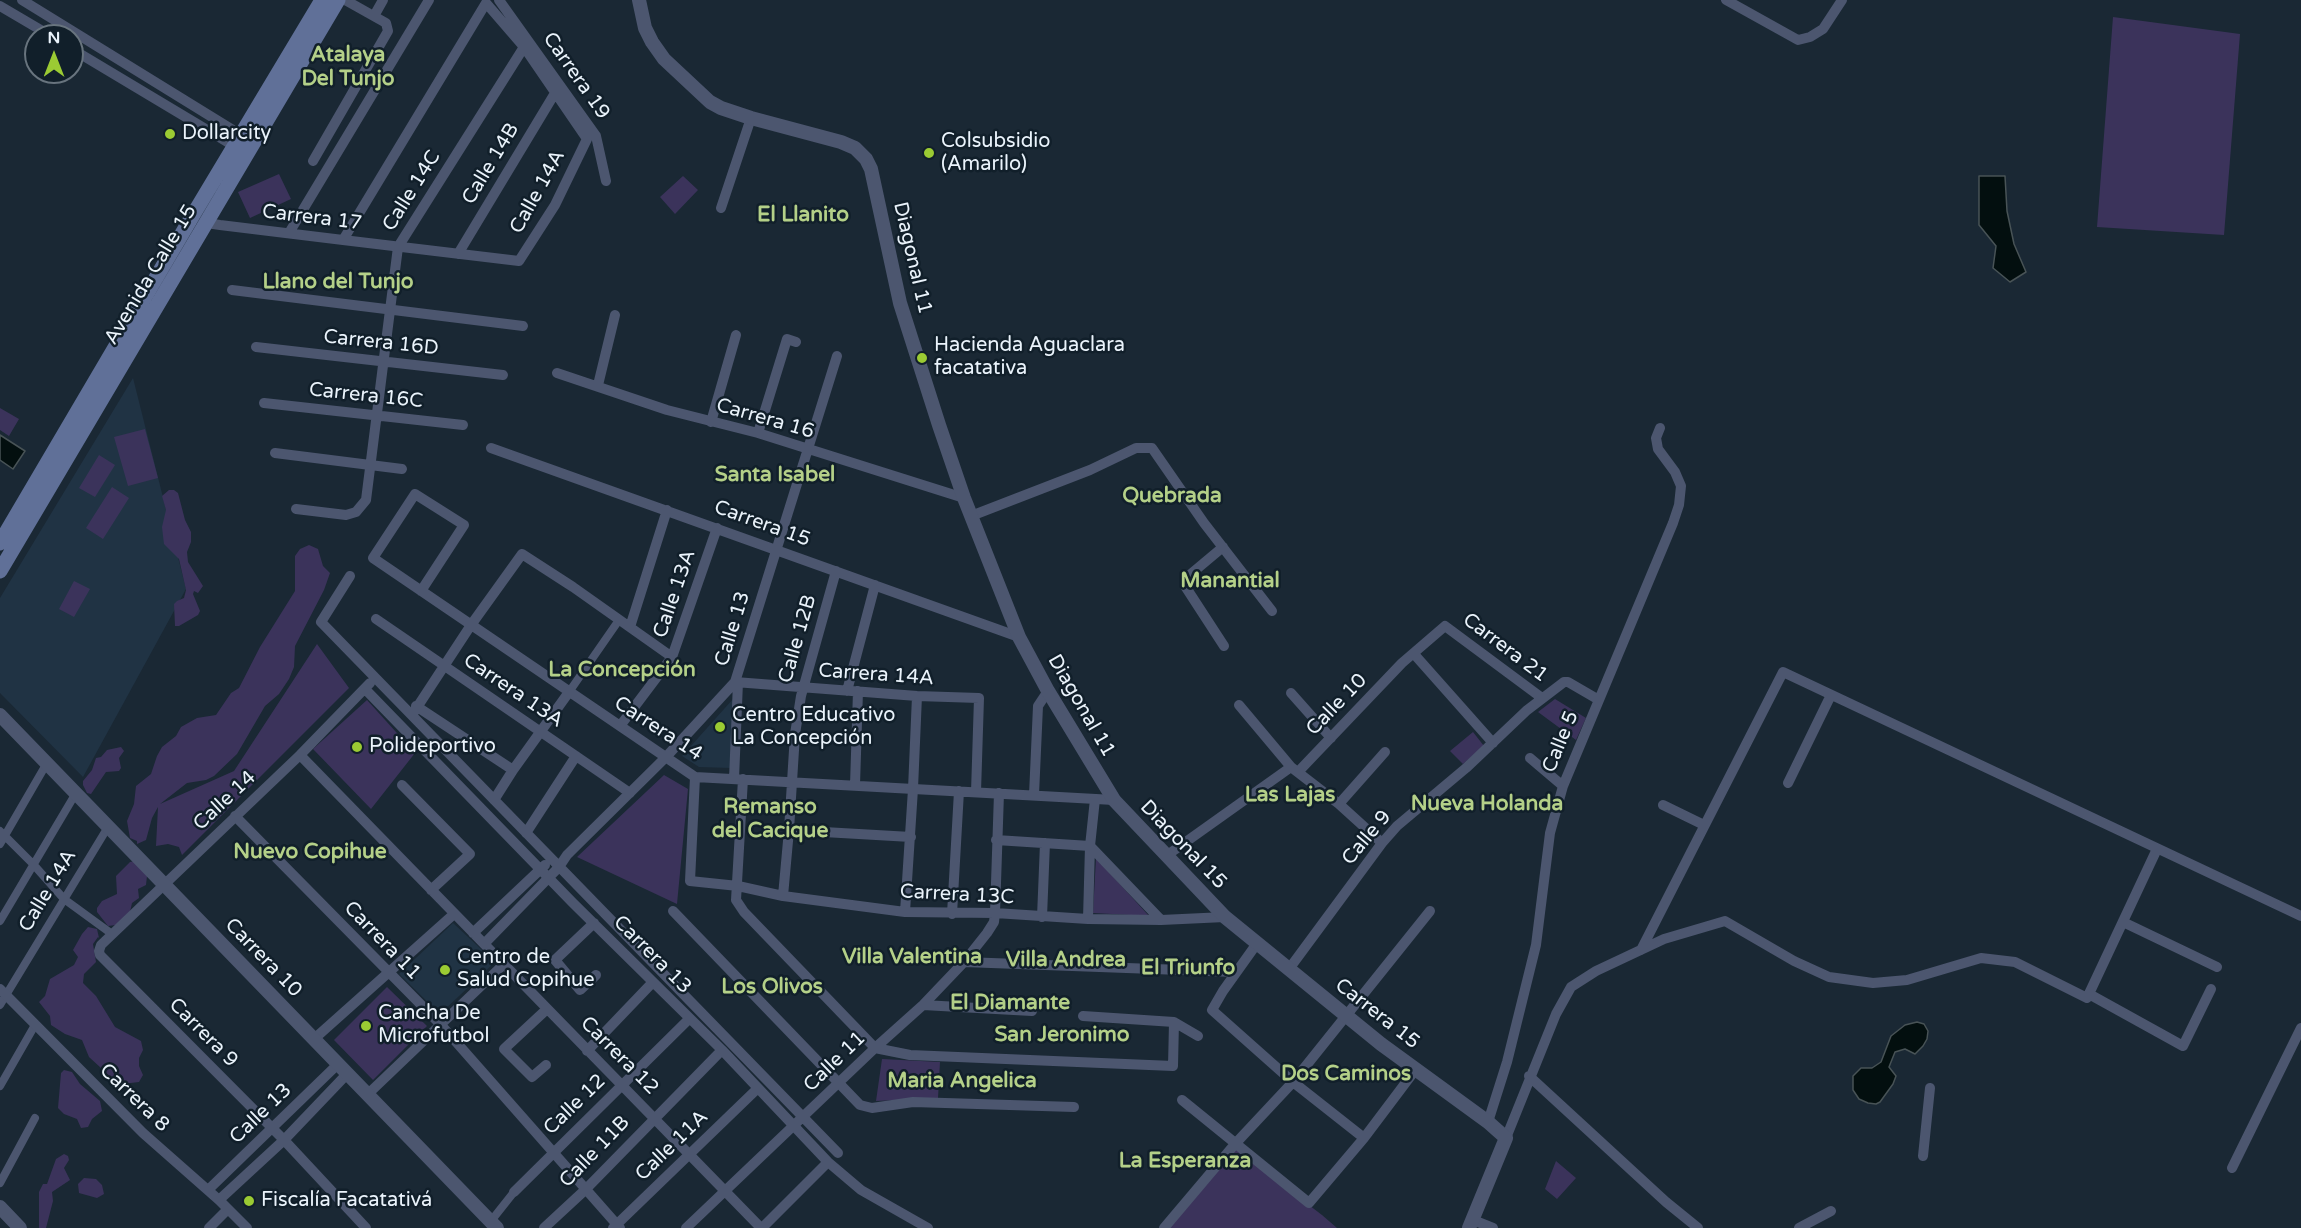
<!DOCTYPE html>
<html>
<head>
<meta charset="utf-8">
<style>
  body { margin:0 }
  #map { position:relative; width:2301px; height:1228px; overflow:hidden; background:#1a2834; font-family:"Varela Round",sans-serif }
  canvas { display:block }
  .north { position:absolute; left:24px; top:24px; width:60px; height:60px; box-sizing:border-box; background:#111f2a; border:2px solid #68747e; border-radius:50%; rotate:0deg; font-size:16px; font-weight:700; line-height:24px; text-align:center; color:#eaf3fb }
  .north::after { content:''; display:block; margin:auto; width:21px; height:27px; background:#9bcb33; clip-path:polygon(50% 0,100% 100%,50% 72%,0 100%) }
</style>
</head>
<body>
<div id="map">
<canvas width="2301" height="1228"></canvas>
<div class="north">N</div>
</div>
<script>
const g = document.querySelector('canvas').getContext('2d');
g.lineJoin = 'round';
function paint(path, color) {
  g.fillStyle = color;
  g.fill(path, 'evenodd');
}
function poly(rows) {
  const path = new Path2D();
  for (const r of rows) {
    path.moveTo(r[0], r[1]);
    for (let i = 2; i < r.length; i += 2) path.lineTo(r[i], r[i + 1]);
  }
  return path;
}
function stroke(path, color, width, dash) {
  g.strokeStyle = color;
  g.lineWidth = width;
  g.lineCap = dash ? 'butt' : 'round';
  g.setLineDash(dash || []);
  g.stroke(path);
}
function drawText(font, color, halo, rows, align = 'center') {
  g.font = font + ' "Varela Round",sans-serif';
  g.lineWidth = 5;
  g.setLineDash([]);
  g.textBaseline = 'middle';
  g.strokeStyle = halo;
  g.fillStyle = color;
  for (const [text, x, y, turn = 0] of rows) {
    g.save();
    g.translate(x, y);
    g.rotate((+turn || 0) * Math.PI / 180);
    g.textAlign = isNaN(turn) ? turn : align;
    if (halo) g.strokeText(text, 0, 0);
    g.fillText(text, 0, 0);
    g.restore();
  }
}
paint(poly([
  [133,378,186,589,83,777,0,693,0,598],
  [733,699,731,768,699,767,682,756],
  [453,923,495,962,440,1014,399,974]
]), '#203344');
paint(poly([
  [2113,17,2240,34,2224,235,2097,227],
  [279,174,291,199,250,218,238,192],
  [683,176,698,190,675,214,660,197],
  [0,408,19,419,9,436,0,430],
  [145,429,158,478,128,486,114,437],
  [99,455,115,465,95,497,79,488],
  [112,487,129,498,103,539,86,528],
  [169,490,174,490,178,493,185,520,191,532,191,542,187,552,188,562,203,586,198,593,194,591,193,594,200,611,198,615,179,626,175,626,174,604,177,601,184,598,186,590,179,559,164,544,162,527,166,510,162,496],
  [309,545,318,549,323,566,330,573,324,590,295,646,294,667,289,679,279,694,265,706,237,754,214,776,206,780,187,783,160,804,234,771,317,644,349,688,182,855,179,847,168,844,156,846,158,807,152,818,146,840,137,844,137,841,130,838,127,821,134,804,136,786,151,774,157,756,162,747,176,736,181,727,197,718,216,715,231,693,239,688,260,647,295,591,295,556,300,549],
  [74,581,90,589,74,617,59,609],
  [1555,699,1586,718,1576,740,1538,712],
  [367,700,415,753,371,809,313,749],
  [1473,732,1484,746,1463,764,1450,751],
  [121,747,124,751,119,758,121,768,119,771,106,772,91,794,87,793,83,785,83,781,92,770,96,758,101,757,107,750],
  [664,775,688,789,677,904,577,857],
  [1096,858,1149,916,1093,913],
  [135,861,147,876,146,885,138,889,139,898,132,903,130,912,116,925,108,926,97,912,97,908,102,901,117,894,116,876,130,862],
  [88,927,97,929,99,938,98,937,93,944,96,962,84,974,83,983,96,996,115,1027,141,1041,143,1050,139,1058,139,1066,143,1075,139,1082,122,1084,104,1078,101,1068,89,1057,82,1040,65,1034,51,1025,50,1016,39,1002,45,996,50,979,74,965,78,957,73,950,82,934],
  [387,987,427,1026,373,1080,334,1040],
  [882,1059,940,1062,938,1098,876,1101],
  [64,1070,72,1072,80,1084,100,1101,102,1111,92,1119,88,1127,81,1128,77,1119,64,1114,58,1108,61,1073],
  [1235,1149,1322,1215,1337,1228,1165,1228],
  [64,1154,68,1156,69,1160,64,1168,70,1180,52,1192,53,1201,46,1228,39,1228,39,1192,43,1184,47,1184,56,1159],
  [1556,1161,1576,1178,1557,1199,1545,1189],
  [84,1178,96,1179,102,1185,104,1194,97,1198,79,1193,78,1184]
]), '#3b335b');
const water = poly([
  [1979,176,2005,176,2007,211,2014,244,2026,272,2010,282,1993,268,1996,246,1979,225,1979,176],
  [0,435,25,451,13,469,0,460,0,435],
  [1917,1022,1924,1024,1928,1031,1927,1039,1923,1046,1915,1054,1905,1049,1895,1052,1889,1067,1896,1076,1893,1084,1880,1102,1876,1104,1868,1103,1859,1099,1853,1090,1853,1076,1861,1068,1872,1068,1881,1062,1891,1036,1905,1025,1917,1022]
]);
paint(water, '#030f0f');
stroke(water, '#485356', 1.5);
stroke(poly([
  [569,692,619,620],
  [0,831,33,864,64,899,112,934],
  [0,844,47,763],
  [0,921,76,793],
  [0,1005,108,827],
  [0,1086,35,1025],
  [0,1183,35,1118],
  [491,1221,514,1192]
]), '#4c566f', 8);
stroke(poly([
  [22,0,241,135],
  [499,0,596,136,606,181],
  [1726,0,1798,40,1810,37,1823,29,1842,0],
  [0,6,51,36],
  [374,16,383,0],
  [72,49,234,146],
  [313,161,388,31,386,23,345,0],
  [721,208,751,118],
  [207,223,220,225,343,240,519,261,555,205,587,139,524,47,486,3,343,240],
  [289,233,429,0],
  [458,254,555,93],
  [232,290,523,326],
  [256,347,503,375],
  [557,373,667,410,758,433,964,498],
  [598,385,615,315],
  [264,403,463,425],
  [711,422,736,335],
  [758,433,787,339,796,342],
  [491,448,1019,637],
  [275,453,402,469],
  [296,509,346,515,356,512,366,500,398,247,524,47],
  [971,516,1090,470,1136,448,1152,448,1204,523,1272,611],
  [1223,547,1186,578,1185,583,1185,586,1224,646],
  [350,576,321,622,838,1153],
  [421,591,464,525,415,494,373,558,695,777,1114,800],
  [376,619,630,793],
  [630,627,667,510],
  [1414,654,1493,743],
  [735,682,917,696,979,698,976,792],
  [365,689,573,903,722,1050,828,1162,861,1190,928,1228],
  [847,691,875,585],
  [1291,693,1331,738],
  [1239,705,1291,767,1339,804,1382,843],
  [416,706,513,770],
  [412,715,471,625,522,554,573,587,672,657],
  [620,726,672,657,717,528],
  [300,755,761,1228],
  [1530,758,1563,786],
  [1298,772,1402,663,1445,626,1542,698],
  [695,777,690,881,738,886,783,896,905,912,995,913,1088,919,1161,920,1225,917],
  [734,779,738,682],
  [743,779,736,900,744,912,875,1048,910,1055,1173,1066,1174,1022,1083,1016],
  [1788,783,1831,695],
  [402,785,470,854,431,890],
  [855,785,858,691],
  [1034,795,1038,706,1048,691],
  [494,800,513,770,569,692],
  [1339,804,1385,752],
  [1663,805,1704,825],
  [235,816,442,1026,620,1228],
  [789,830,911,837],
  [526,833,576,756],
  [996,840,1090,846,1161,920],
  [1166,856,1291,767],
  [783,896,789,830,795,734,801,696,836,571],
  [673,911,860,1105,872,1108,913,1102,1074,1107],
  [905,912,913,789,917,696],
  [952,914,959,791],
  [1042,917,1045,843],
  [1088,919,1090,846,1095,799],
  [2123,922,2217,967],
  [594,923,555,960,580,990,596,975],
  [473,933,545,865],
  [1258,942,1223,991,1212,1010,1293,1082,1364,1138],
  [484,944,559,867,567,855,666,757,735,682,837,356],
  [1641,950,1783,672,2301,916],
  [964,962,1235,972],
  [1289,969,1382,843,1397,826,1466,768,1526,711,1564,682,1568,682,1599,700],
  [0,989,143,1133,219,1200,247,1228],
  [2089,994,2183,1046,2211,989],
  [923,1005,1032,1011],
  [1174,1022,1198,1036],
  [314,1039,454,914],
  [587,1051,653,982],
  [546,1065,532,1077,504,1049,547,1009],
  [1529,1076,1666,1202,1698,1228],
  [368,1094,504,964],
  [1182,1100,1309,1203,1364,1138,1416,1069],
  [1488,1122,1507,1062,1536,945,1550,833,1563,786,1673,523,1679,505,1681,486,1675,472,1658,449,1656,438,1660,428],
  [1506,1138,1556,1014,1571,987,1596,971,1664,939,1725,921,1794,961,1829,977,1873,983,1907,980,1981,958,2015,962,2087,998,2157,849],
  [1923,1156,1930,1088],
  [2232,1168,2301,1028],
  [208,1190,338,1064],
  [514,1192,689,1019],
  [219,1200,284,1140,347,1074],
  [1473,1220,1493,1228],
  [209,1228,228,1209],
  [366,1228,284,1140,100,955,99,951,101,945,300,755,370,683],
  [544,1228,585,1190,722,1050],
  [613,1228,757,1089],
  [686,1228,875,1048,923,1005,964,962,987,933,994,922,995,913,999,793],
  [762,1228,828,1162],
  [1164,1228,1235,1144,1293,1082,1430,911],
  [1799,1228,1831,1211]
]), '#4c566f', 10);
stroke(poly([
  [639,0,645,28,652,42,664,59,710,102,721,108,751,118,841,142,855,148,866,159,871,169,900,303,939,425,964,498,1019,637,1048,691,1114,800,1225,917,1381,1044,1488,1122,1506,1138,1469,1228],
  [0,715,497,1228],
  [0,1207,20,1228]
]), '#4c566f', 14);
stroke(poly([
  [0,543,193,215,322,0],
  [0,571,338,0]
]), '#607098', 15);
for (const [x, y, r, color] of [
  [170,134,6,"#9bcb33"],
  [929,153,6,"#9bcb33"],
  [922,358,6,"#9bcb33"],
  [720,727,6,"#9bcb33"],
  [357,747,6,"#9bcb33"],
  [445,970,6,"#9bcb33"],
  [366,1026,6,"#9bcb33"],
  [249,1201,6,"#9bcb33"]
]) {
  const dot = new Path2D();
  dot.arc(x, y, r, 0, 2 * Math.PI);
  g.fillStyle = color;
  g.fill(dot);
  stroke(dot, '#111f2a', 2);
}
drawText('20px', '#eaf3fb', '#111f2a', [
  ["Carrera 19",576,76,55],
  ["Calle 14B",491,164,-59],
  ["Calle 14C",412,191,-58],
  ["Calle 14A",538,192,-61],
  ["Carrera 17",312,218,7],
  ["Diagonal 11",912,258,77],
  ["Avenida Calle 15",151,275,-59],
  ["Carrera 16D",381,343,6],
  ["Carrera 16C",366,396,6],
  ["Carrera 16",765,419,16],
  ["Carrera 15",762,524,20],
  ["Calle 13A",675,594,-71],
  ["Calle 13",733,629,-73],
  ["Calle 12B",798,639,-74],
  ["Carrera 21",1505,648,37],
  ["Carrera 14A",876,675,4],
  ["Carrera 13A",513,691,34],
  ["Calle 10",1337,705,-46],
  ["Diagonal 11",1081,706,60],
  ["Carrera 14",658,729,33],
  ["Calle 5",1561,742,-68],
  ["Calle 14",225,801,-43],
  ["Calle 9",1367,838,-50],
  ["Diagonal 15",1183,845,46],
  ["Calle 14A",48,891,-59],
  ["Carrera 13C",957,895,3],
  ["Carrera 11",382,941,46],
  ["Carrera 13",652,955,45],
  ["Carrera 10",263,958,46],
  ["Carrera 15",1377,1014,38],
  ["Carrera 9",203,1033,45],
  ["Carrera 12",619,1056,45],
  ["Calle 11",835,1062,-44],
  ["Carrera 8",134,1098,44],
  ["Calle 12",575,1105,-44],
  ["Calle 13",261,1114,-44],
  ["Calle 11A",672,1146,-44],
  ["Calle 11B",595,1152,-46]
]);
drawText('20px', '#eaf3fb', '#111f2a', [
  ["Dollarcity",182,134],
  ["Colsubsidio",941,142],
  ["(Amarilo)",941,165],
  ["Hacienda Aguaclara",934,346],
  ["facatativa",934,369],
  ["Centro Educativo",732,716],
  ["La Concepción",732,739],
  ["Polideportivo",369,747],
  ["Centro de",457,958],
  ["Salud Copihue",457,981],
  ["Cancha De",378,1014],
  ["Microfutbol",378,1037],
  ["Fiscalía Facatativá",261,1201]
], 'left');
drawText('bold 21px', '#b4d088', '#111f2a', [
  ["Atalaya",348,55],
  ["Del Tunjo",348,79],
  ["El Llanito",803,215],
  ["Llano del Tunjo",338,282],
  ["Santa Isabel",775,475],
  ["Quebrada",1172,496],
  ["Manantial",1230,581],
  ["La Concepción",622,670],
  ["Las Lajas",1290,795],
  ["Nueva Holanda",1487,804],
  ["Remanso",770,807],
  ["del Cacique",770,831],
  ["Nuevo Copihue",310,852],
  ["Villa Valentina",912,957],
  ["Villa Andrea",1066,960],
  ["El Triunfo",1188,968],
  ["Los Olivos",772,987],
  ["El Diamante",1010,1003],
  ["San Jeronimo",1062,1035],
  ["Dos Caminos",1346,1074],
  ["Maria Angelica",962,1081],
  ["La Esperanza",1185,1161]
]);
</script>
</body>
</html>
